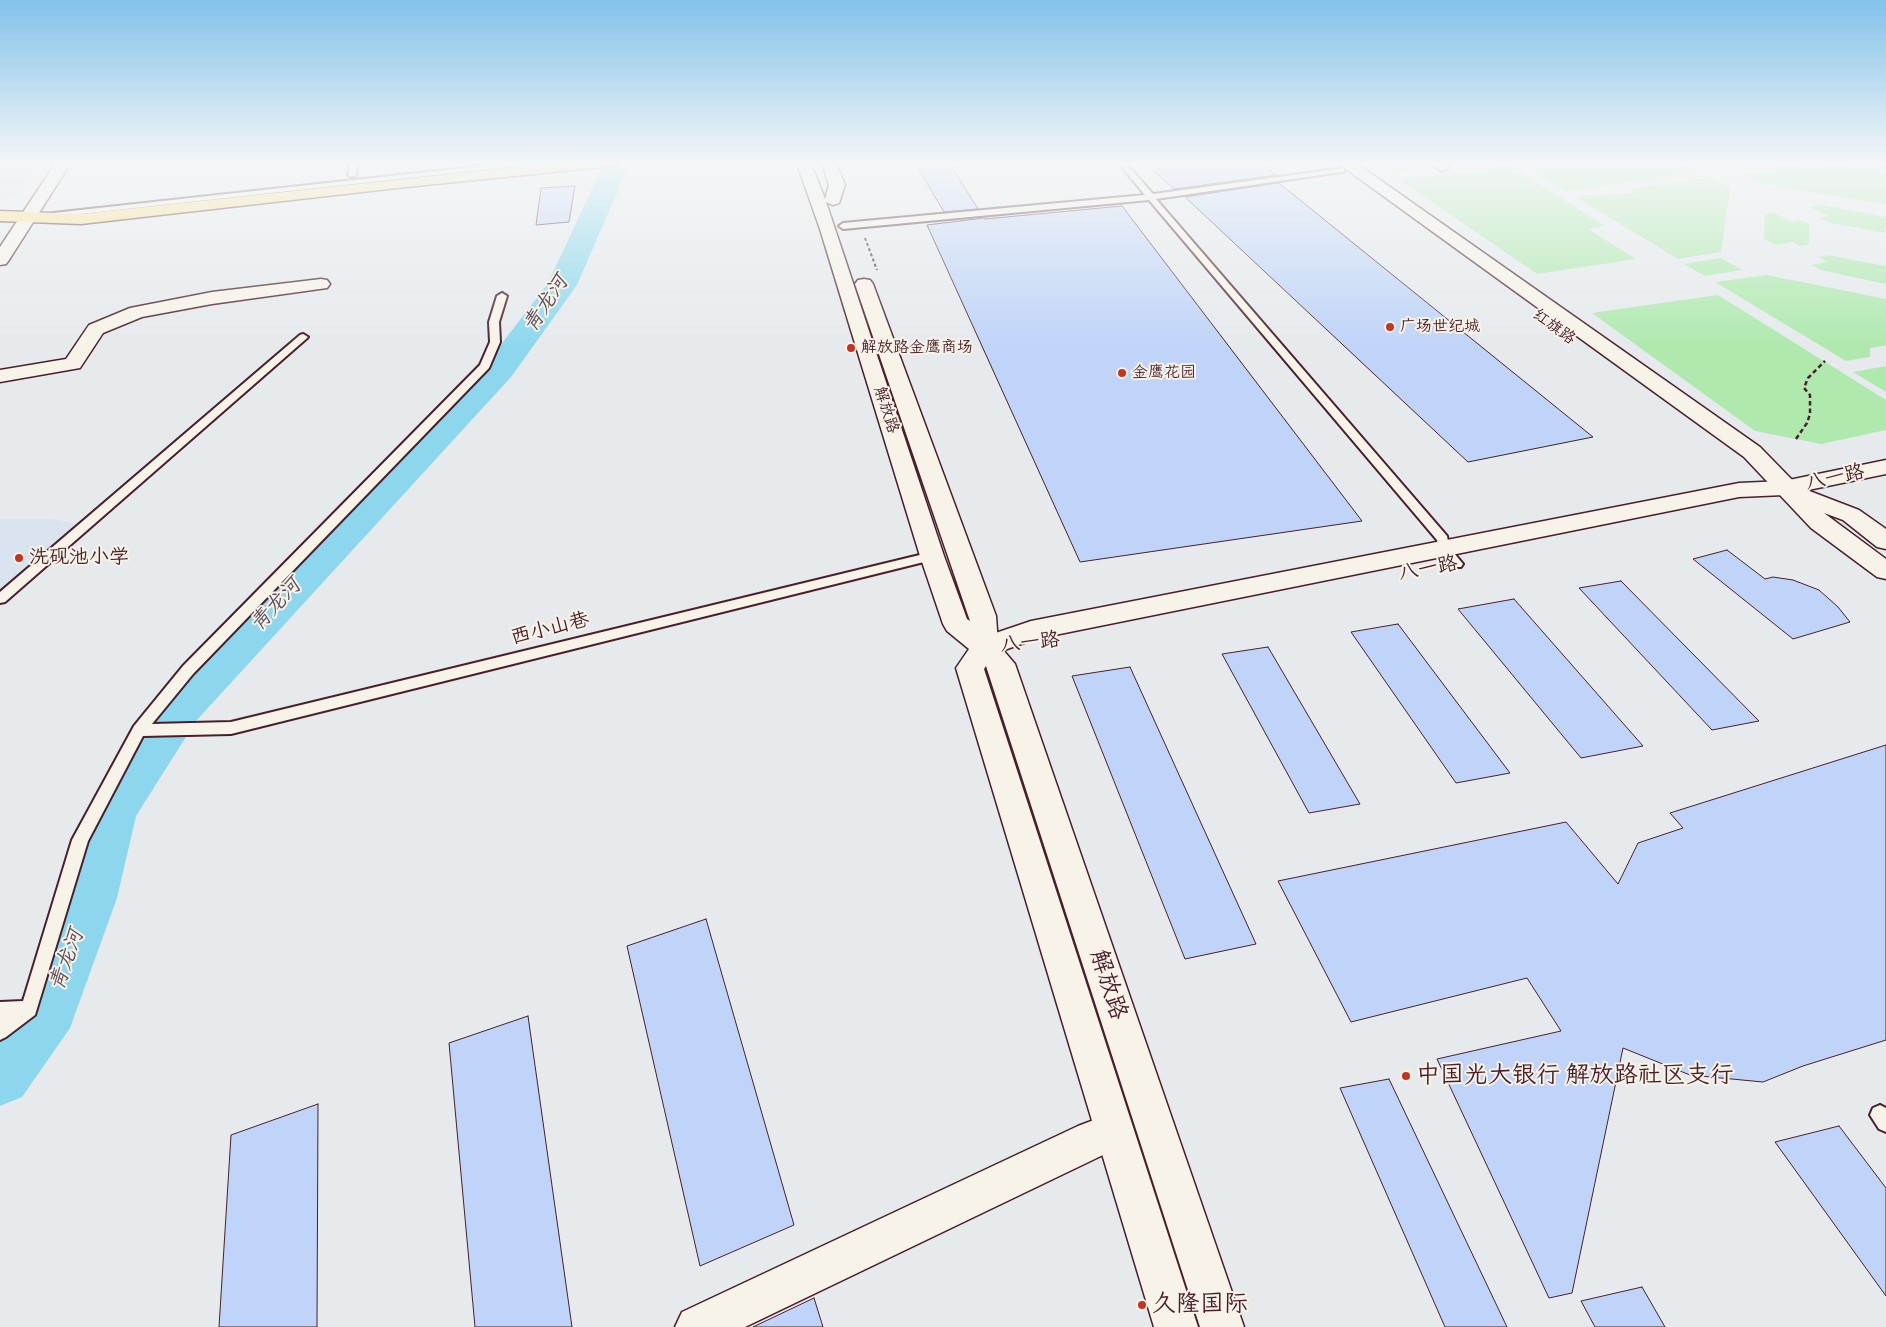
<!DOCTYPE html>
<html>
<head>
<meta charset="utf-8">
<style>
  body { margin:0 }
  canvas { display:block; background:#e6eaed }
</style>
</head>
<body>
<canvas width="1886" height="1327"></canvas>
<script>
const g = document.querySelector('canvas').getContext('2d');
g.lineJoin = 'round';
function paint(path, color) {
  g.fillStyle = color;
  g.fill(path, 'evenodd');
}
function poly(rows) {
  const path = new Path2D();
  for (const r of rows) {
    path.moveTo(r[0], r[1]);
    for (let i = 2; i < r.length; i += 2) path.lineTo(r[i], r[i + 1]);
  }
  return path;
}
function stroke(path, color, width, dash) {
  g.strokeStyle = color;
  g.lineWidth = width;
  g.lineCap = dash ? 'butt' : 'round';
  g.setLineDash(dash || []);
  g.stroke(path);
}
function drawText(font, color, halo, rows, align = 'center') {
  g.font = font + ' Caveat,"LXGW WenKai TC",sans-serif';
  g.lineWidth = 4;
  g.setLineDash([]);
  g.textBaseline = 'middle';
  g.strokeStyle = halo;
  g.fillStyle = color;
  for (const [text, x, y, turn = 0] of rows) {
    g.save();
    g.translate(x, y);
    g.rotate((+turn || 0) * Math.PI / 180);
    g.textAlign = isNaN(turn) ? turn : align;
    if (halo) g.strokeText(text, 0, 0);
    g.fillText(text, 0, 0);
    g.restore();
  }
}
paint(poly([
  [0,161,42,161,24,190,12,197,0,200],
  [0,519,53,519,76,524,0,592]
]), '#dae3f0');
paint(poly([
  [1373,161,1491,161,1391,173],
  [1548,161,1678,161,1699,172,1565,191,1521,164],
  [1841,161,1882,161,1886,162,1886,204,1764,184,1741,173,1820,162,1831,167,1844,165],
  [1509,165,1605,226,1588,229,1636,259,1537,274,1400,180],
  [1710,178,1730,188,1721,252,1678,259,1576,197,1636,193,1629,189],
  [1822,205,1886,217,1886,227,1884,227,1886,233,1831,223,1820,218,1828,216,1809,207],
  [1774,212,1791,222,1801,220,1809,225,1809,245,1800,246,1793,242,1776,245,1764,239,1765,214],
  [1827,255,1886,266,1886,284,1821,270,1811,265,1827,262,1819,257],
  [1721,258,1742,270,1705,276,1684,264],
  [1767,275,1886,299,1886,345,1870,348,1870,357,1846,361,1715,282],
  [1718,295,1886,400,1886,430,1821,444,1755,431,1592,313],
  [1886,366,1886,392,1853,372]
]), '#afe9ae');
paint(poly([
  [613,164,622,167,626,172,577,285,511,377,196,721,136,816,117,898,70,1028,22,1097,0,1106,0,1025,27,990,63,898,87,811,94,796,162,695,487,363,548,283,600,172,604,167,613,164]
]), '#8dd7ee');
const building = poly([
  [914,161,948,161,978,209,944,212,914,161],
  [1142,161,1257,161,1276,175,1174,189,1142,161],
  [1279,183,1593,437,1468,462,1185,197,1279,183],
  [575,186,569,222,536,225,541,188,575,186],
  [1122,206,1362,521,1080,562,927,225,984,218,985,219,1122,206],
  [1727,550,1765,579,1773,577,1793,580,1819,590,1838,607,1850,622,1793,639,1693,559,1727,550],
  [1621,581,1759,721,1712,730,1579,588,1621,581],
  [1514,599,1643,746,1581,758,1458,609,1514,599],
  [1398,624,1510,773,1456,783,1351,632,1398,624],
  [1268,647,1360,804,1309,813,1222,654,1268,647],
  [1130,667,1256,944,1185,959,1072,676,1130,667],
  [1886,745,1886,1040,1803,1066,1763,1082,1690,1075,1623,1048,1572,1293,1549,1298,1437,1059,1561,1031,1527,978,1351,1022,1278,881,1566,822,1618,884,1638,843,1683,828,1670,813,1886,745],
  [706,919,794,1225,700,1266,627,946,706,919],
  [528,1016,572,1327,475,1327,449,1043,528,1016],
  [1389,1079,1507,1327,1445,1327,1340,1088,1389,1079],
  [318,1104,317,1327,219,1327,231,1135,318,1104],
  [1839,1126,1886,1188,1886,1296,1775,1142,1839,1126],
  [1642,1287,1665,1327,1595,1327,1581,1301,1642,1287],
  [814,1298,823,1327,753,1327,814,1298]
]);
paint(building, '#bfd4f8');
stroke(building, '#4a1f2b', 1);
const lane = poly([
  [350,161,358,161,356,175,352,177,348,175,350,161],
  [528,161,549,161,545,163,53,217,49,215,53,213,528,161],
  [1117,161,1124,161,1153,194,1344,168,1344,172,1341,172,1156,199,1447,536,1449,547,1463,564,1461,567,1453,567,1439,551,1437,540,1149,200,843,229,839,226,843,223,1145,195,1117,161],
  [502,293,507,296,499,322,500,342,489,368,193,674,152,724,231,722,932,552,938,556,932,560,231,734,143,736,88,841,35,1015,6,1037,0,1040,0,1002,23,1001,72,840,134,726,183,666,480,365,490,342,489,322,497,296,502,293],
  [303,334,308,337,306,339,5,602,0,603,0,592,300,335,303,334],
  [1880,1105,1886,1108,1886,1132,1879,1129,1870,1115,1873,1108,1880,1105]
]);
const street = poly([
  [1426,161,1443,161,1450,166,1447,169,1442,171,1428,164,1426,161],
  [321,279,327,280,330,284,327,288,212,304,142,317,103,333,80,368,0,382,0,370,66,359,89,325,130,308,212,292,321,279],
  [1886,460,1886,474,1784,495,1739,497,1035,639,985,657,975,654,971,647,975,640,1031,621,1739,483,1784,481,1886,460],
  [1115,1112,1129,1117,1134,1131,1129,1145,1103,1155,745,1327,675,1327,682,1312,1078,1126,1115,1112]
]);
const secondary = poly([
  [57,161,72,161,9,260,6,264,0,265,0,247,57,161],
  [796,161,810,161,825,199,829,185,821,161,835,161,845,185,839,203,833,205,826,202,944,556,967,619,970,621,855,284,858,280,864,279,870,280,873,284,996,616,998,644,1015,664,1244,1327,1200,1327,986,666,984,669,1198,1327,1154,1327,956,668,969,649,947,631,943,624,920,556,820,229,796,161],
  [1337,161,1353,161,1760,447,1799,487,1859,510,1886,529,1886,549,1877,547,1843,520,1824,513,1886,559,1886,579,1877,577,1811,528,1744,457,1339,164,1337,161]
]);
const primary = poly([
  [573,161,622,161,619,164,614,166,406,187,81,224,0,221,0,211,81,214,573,161]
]);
stroke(lane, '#4a1f2b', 4);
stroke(street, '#4a1f2b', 3);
stroke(secondary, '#4a1f2b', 3);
stroke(primary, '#4a1f2b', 3);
stroke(poly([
  [865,238,877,270]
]), '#4a1f2b', 2, [3, 2.5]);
stroke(poly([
  [1796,439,1807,423,1810,414,1810,395,1804,388,1808,378,1825,361]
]), '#4a1f2b', 2.5, [4.5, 3]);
paint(lane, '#f7f3e8');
paint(street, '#f7f3e8');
paint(secondary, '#f7f3e8');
paint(primary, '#fbe080');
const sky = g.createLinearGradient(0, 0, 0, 346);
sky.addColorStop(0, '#83c2ea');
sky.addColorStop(0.47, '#f4f6f7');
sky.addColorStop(1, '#f4f6f700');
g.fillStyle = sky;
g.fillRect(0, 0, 1886, 346);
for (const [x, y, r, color] of [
  [1390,327,5,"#c8321e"],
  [851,348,5,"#c8321e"],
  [1122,373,5,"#c8321e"],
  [19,558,5,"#c8321e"],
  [1406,1076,5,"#c8321e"],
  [1142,1305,5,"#c8321e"]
]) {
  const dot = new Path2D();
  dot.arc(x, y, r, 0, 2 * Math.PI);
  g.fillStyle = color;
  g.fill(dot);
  stroke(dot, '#f7f3e8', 2);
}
drawText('16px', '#4a1f2b', '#f7f3e8', [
  ["广场世纪城",1400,327],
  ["解放路金鹰商场",861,348],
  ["金鹰花园",1132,373]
], 'left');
drawText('16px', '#4a1f2b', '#f7f3e8', [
  ["红旗路",1554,327,36],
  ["解放路",886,410,72]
]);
drawText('20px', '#4a1f2b', '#f7f3e8', [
  ["八一路",1835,478,-12],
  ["八一路",1428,569,-11],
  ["西小山巷",550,629,-14],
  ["八一路",1030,643,-6]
]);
drawText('20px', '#4a1f2b', '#f7f3e8', [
  ["洗砚池小学",29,558]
], 'left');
drawText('italic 21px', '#5b4d5c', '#f7f3e8', [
  ["青龙河",546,304,-56],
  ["青龙河",276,605,-47],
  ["青龙河",67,960,-70]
]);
drawText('24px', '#4a1f2b', '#f7f3e8', [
  ["解放路",1108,985,72]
]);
drawText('24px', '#4a1f2b', '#f7f3e8', [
  ["中国光大银行 解放路社区支行",1416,1076],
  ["久隆国际",1152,1305]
], 'left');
</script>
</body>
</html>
